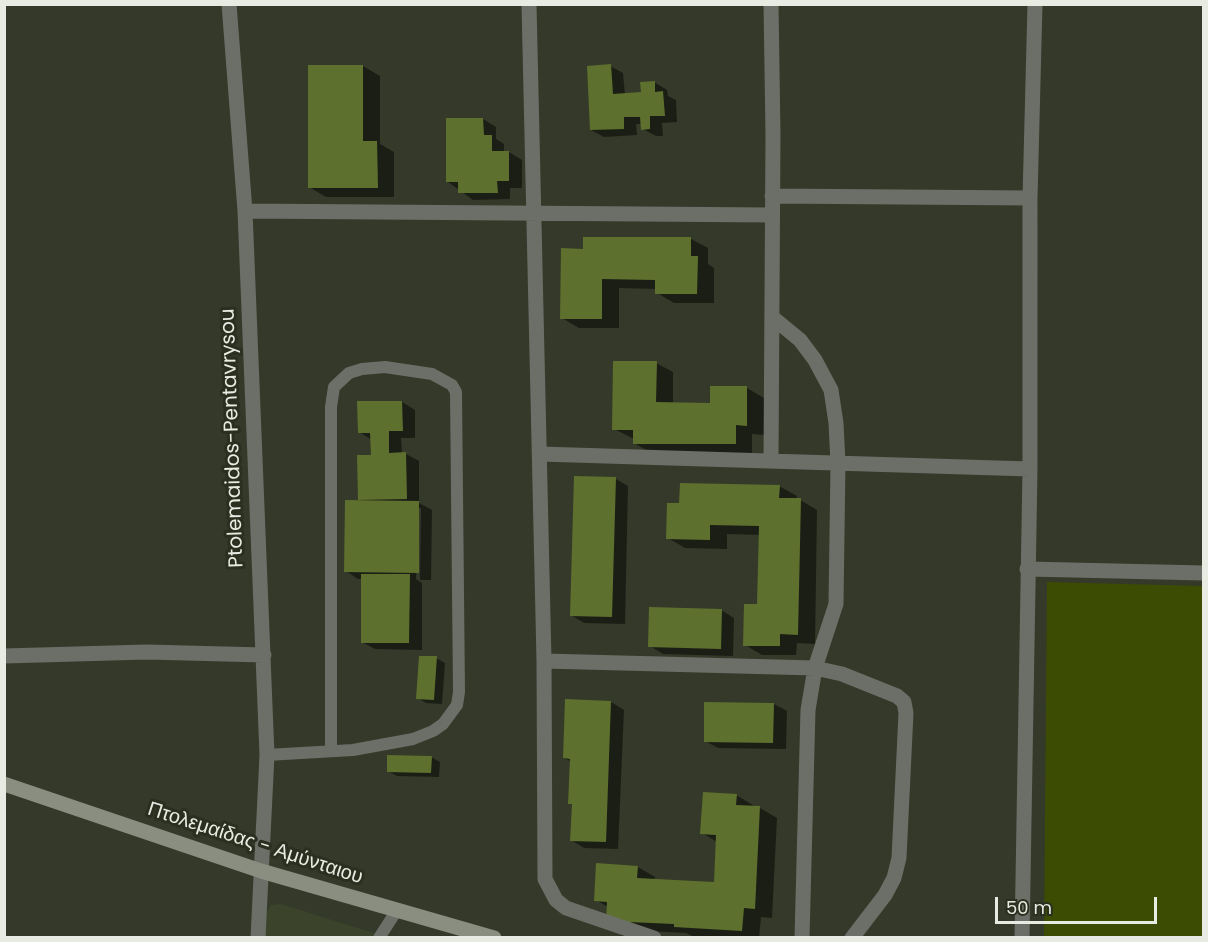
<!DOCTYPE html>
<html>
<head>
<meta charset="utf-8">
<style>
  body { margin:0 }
  #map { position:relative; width:1208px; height:942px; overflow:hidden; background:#343929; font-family:Poppins,sans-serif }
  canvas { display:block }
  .frame { position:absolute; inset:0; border:6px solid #e8ebe1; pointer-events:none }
  .scale { position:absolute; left:995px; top:897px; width:162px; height:27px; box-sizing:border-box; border:3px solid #e8ebe1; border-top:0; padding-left:8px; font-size:18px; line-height:21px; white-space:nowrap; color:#e8ebe1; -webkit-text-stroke:4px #2a2f1f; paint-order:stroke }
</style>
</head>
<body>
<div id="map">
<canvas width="1208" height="942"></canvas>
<div class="frame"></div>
<div class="scale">50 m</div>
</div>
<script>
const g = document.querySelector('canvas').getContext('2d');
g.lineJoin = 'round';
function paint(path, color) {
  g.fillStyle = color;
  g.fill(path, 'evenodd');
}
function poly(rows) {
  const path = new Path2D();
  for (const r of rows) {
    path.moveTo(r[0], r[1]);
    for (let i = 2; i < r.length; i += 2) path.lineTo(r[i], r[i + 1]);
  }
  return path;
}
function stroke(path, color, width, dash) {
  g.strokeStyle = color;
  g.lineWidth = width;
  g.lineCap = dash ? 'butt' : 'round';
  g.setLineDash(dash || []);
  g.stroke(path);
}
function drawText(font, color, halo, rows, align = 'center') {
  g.font = font + ' Poppins,sans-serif';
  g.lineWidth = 6;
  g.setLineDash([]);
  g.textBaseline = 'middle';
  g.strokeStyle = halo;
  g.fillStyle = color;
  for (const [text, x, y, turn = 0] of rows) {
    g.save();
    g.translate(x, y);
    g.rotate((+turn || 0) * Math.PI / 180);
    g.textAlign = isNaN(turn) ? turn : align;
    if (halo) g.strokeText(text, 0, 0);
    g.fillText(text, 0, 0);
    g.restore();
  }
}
paint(poly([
  [281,904,386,937,264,938,266,913,271,905]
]), '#3b432b');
paint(poly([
  [1047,582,1203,586,1203,937,1044,937]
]), '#3c4c02');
paint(poly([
  [363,66,380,76,380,144,394,152,394,197,326,197,309,187],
  [610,66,623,73,625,95,643,94,654,82,667,90,668,96,676,100,677,122,662,123,663,136,656,136,643,129,642,124,636,124,637,135,604,137,591,130],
  [483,119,496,127,496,139,504,144,504,152,509,152,522,160,522,188,510,188,510,199,473,200,448,182],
  [691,239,708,248,708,264,714,268,714,303,674,303,657,293,657,289,619,288,619,328,579,328,562,318,584,250],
  [656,363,673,372,673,404,711,404,747,388,764,398,764,435,752,434,752,453,651,453,634,443,634,439,614,429],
  [402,402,415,410,415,438,401,438,402,454,406,454,419,461,419,503,432,510,431,580,420,580,421,508,418,508,416,579,422,583,422,650,375,649,362,642,362,579,358,579,346,571,360,502,359,457,372,456,372,440,359,432,359,403],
  [616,479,628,486,625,624,584,623,571,615],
  [779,486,797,496,796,500,800,500,817,510,815,644,797,643,796,655,762,655,745,645,758,606,760,535,727,534,727,549,685,548,668,538,680,504],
  [721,610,734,618,733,656,663,654,650,646],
  [436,658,445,663,442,704,426,703,418,698],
  [611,702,624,710,618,849,584,848,571,840,573,805,570,803,572,762,564,758],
  [774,704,787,711,786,749,718,748,705,741],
  [431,757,440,762,439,777,397,776,388,771],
  [736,795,753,805,753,807,760,808,777,818,772,918,761,917,759,938,692,936,686,933,624,930,608,907,596,900,638,867,655,877,654,881,715,884,717,842,702,833]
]), '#0007');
paint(poly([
  [611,64,613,94,641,92,640,82,655,81,655,92,663,91,665,116,650,116,650,129,641,130,640,117,624,117,624,129,590,130,587,66],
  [308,65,363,65,363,141,377,141,378,188,308,188],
  [446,118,483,118,484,135,492,135,492,151,509,151,509,181,497,181,498,193,458,193,458,182,446,182],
  [583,237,691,237,691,256,698,256,697,294,655,294,655,280,602,279,602,319,560,319,561,248,583,249],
  [613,361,657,361,656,402,710,403,710,386,747,386,747,426,736,425,736,444,633,444,633,430,612,430],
  [357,401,402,401,403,431,389,431,389,453,406,452,407,499,358,500,357,455,371,455,370,433,358,433],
  [574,476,616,477,612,617,570,616],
  [680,483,780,485,779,498,801,498,798,635,780,634,780,646,743,646,744,604,757,604,759,526,710,525,710,540,666,539,667,503,679,503],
  [345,500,419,501,419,573,344,572],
  [361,574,410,574,409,643,361,643],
  [649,607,722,609,721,649,648,647],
  [419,656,437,656,434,700,416,699],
  [565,699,611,701,606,842,570,841,572,804,568,804,570,759,563,758],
  [704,702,774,703,773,743,704,742],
  [387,755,432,756,431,773,387,772],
  [703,792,737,794,736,805,760,806,755,909,744,908,742,931,674,927,674,924,606,921,607,902,594,901,596,863,638,866,637,878,714,882,716,835,700,834]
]), '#5e702e');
stroke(poly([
  [267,755,353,750,413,739,433,731,443,724,457,705,459,692,456,392,452,385,432,374,385,367,362,369,349,373,334,387,331,407,331,751],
  [379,938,397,910]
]), '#6c6f67', 12);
stroke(poly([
  [229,4,245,211,267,755,258,938],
  [529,4,544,661,545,879,556,900,566,908,654,938],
  [772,196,1030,198],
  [245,211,772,215],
  [772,317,800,340,815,360,831,390,836,423,838,463,836,604,815,668,808,710,802,938],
  [540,454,1030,469],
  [771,461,773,135,771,4],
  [1027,569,1204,573],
  [4,656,147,652,264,655],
  [544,661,815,668,842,674,897,696,904,702,906,713,899,858,894,878,885,895,852,938],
  [1022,938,1030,469,1030,198,1035,4]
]), '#6c6f67', 15);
stroke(poly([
  [4,784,261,871,494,938]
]), '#8a8e81', 15);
drawText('20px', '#e8ebe1', '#2a2f1f', [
  ["Ptolemaidos-Pentavrysou",233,438,-92],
  ["Πτολεμαίδας - Αμύνταιου",255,844,18]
]);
</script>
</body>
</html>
